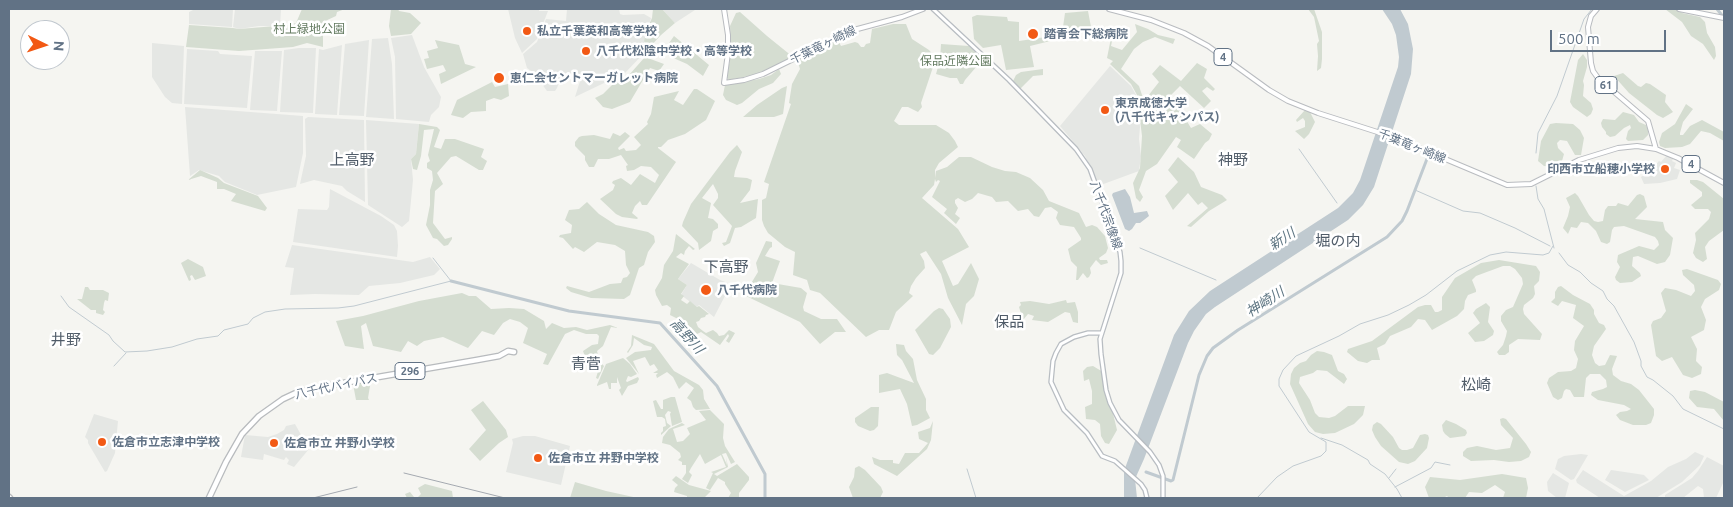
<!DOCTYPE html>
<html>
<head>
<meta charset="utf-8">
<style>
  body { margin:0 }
  #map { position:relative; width:1733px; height:507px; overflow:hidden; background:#f5f5f1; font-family:Ubuntu,sans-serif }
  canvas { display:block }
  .frame { position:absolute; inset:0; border:10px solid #617285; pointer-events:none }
  .north { position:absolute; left:20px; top:20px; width:50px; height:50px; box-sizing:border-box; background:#fff; border:1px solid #c0c7ce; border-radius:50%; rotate:94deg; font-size:14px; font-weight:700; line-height:20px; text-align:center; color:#617285 }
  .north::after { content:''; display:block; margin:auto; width:18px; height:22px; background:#f25914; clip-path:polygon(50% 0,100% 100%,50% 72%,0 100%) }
  .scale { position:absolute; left:1550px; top:30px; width:116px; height:22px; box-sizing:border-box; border:2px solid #617285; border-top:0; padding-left:6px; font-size:15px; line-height:18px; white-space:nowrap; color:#617285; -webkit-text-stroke:4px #fff; paint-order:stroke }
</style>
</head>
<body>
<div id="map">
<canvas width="1733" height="507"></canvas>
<div class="frame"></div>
<div class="north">N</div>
<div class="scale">500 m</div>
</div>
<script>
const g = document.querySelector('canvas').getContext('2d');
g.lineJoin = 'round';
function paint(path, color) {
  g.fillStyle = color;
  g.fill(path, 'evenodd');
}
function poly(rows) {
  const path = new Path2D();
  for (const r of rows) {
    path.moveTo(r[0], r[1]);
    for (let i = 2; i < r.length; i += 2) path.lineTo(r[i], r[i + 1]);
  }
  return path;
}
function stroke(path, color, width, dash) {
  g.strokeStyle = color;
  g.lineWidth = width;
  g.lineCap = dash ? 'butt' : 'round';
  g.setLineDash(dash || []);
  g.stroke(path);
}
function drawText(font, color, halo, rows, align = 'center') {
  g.font = font + ' Ubuntu,"Noto Sans JP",sans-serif';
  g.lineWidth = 5;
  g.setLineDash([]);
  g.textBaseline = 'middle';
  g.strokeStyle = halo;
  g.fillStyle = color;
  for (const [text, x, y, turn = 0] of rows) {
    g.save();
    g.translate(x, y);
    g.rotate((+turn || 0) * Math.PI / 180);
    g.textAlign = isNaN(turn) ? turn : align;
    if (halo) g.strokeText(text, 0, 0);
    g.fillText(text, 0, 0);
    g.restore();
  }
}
paint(poly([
  [195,9,233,9,232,27,189,24,189,12],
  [235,9,281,9,280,26,259,26,239,29,233,27],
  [508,9,539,9,539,11,548,11,537,39,522,53,515,38],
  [567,9,619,9,620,14,623,15,644,14,651,18,644,41,648,49,625,73,579,95,575,97,580,81,562,74,557,88,555,91,547,91,534,73,527,68,523,54,537,42,546,19,566,21],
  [662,9,695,9,695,10,675,23],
  [412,35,424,67,441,97,439,107,431,115,429,122,396,119,395,57,391,38],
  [388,38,392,64,394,119,366,117,372,39],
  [369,40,364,116,339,115,345,44],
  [152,43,184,46,182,104,172,103,165,97,152,77],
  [342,45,337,115,315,114,319,49,323,50],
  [299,48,316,48,313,113,280,112,284,50],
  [187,49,218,51,220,54,252,56,247,108,184,104],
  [255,51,282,51,277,111,250,110],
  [1110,66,1131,86,1136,95,1140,127,1139,139,1141,156,1139,171,1098,186,1085,156,1060,126],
  [185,107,303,116,303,153,296,187,257,195,225,182,219,176,199,170,190,176],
  [308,117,364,120,365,202,347,191,342,186,314,180,300,184,306,156,305,119],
  [366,120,419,124,416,154,411,159,413,180,409,221,402,227,368,205],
  [1667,155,1674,157,1672,161,1676,163,1674,168,1680,170,1677,179,1660,183,1644,184,1641,177,1651,170,1659,161,1661,162],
  [330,189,381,216,394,225,397,231,398,246,397,257,293,242,298,209,327,210,329,207],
  [292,245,413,262,430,257,440,269,434,275,400,283,369,286,359,295,315,294,290,295,294,268,285,267],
  [691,263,720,280,728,283,726,294,714,317,699,305,697,307,681,295,687,285,678,279],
  [94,414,118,421,115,453,107,471,105,472,88,443,88,440,85,437],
  [295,424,309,449,294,467,287,464,289,460,286,457,284,460,264,454,263,460,241,457,245,435,268,437,277,434,284,430,286,426],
  [523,436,535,436,570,446,561,485,506,472,513,443,512,439],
  [1695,452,1704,456,1700,465,1682,482,1656,498,1600,498,1577,483,1576,480,1583,470,1624,496,1651,481,1668,467,1686,459],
  [1581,454,1588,455,1574,479,1571,480,1555,469,1558,459,1564,456],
  [1707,457,1724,466,1724,481,1716,498,1704,498,1703,489,1698,486,1683,498,1665,498,1665,495,1692,478,1698,471],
  [1611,470,1638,474,1644,475,1649,480,1625,492,1605,480],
  [1553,473,1569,483,1565,498,1557,498,1548,491,1547,482]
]), '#e5e7e4');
paint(poly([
  [302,9,345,9,337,12,336,16,323,22,323,47,307,43,293,47,239,51,186,47,189,25,233,28,239,29,288,25,296,23],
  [391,9,398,9,399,11,410,13,421,23,411,34,391,36,389,26],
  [653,9,662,9,675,23,661,35,648,49,644,41,646,31,652,18],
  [1308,9,1314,9,1322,32,1322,59,1321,68,1317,71,1318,56,1317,44,1319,41,1314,17],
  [1665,9,1679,9,1682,13,1700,17,1705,22,1707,33,1715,47,1716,56,1714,60,1703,44,1691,36,1682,22],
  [1088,11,1091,27,1115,27,1111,46,1122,50,1137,32,1135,24,1148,29,1158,35,1175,39,1173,44,1155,37,1143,42,1134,49,1121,69,1139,86,1144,101,1159,82,1152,74,1160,65,1181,81,1197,63,1207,69,1204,78,1215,89,1213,91,1207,87,1202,91,1211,101,1204,108,1180,86,1171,95,1191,128,1200,124,1212,134,1209,140,1205,143,1194,159,1177,147,1181,140,1176,137,1157,164,1146,171,1139,190,1143,197,1140,202,1136,198,1133,183,1140,168,1142,136,1137,95,1131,84,1110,64,1113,61,1107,58,1112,33,1101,31,1083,33,1030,46,1034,67,1006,70,1001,45,983,48,974,39,972,17,977,15,1007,17,1008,21,1019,22,1019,41,1059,35,1062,34,1065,13],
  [740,12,767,36,793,57,759,74,729,80,727,78,731,52,730,26,736,13],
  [893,24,906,24,912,39,929,50,935,57,934,64,921,103,922,107,918,112,908,107,902,107,894,121,899,125,936,125,949,133,955,141,958,147,939,163,935,170,935,178,936,171,947,167,959,157,971,157,992,167,1005,171,1016,172,1030,178,1043,190,1049,201,1079,213,1086,227,1092,225,1097,227,1105,236,1108,248,1106,253,1099,258,1100,260,1107,260,1108,263,1101,265,1096,260,1090,268,1091,273,1089,277,1087,278,1083,273,1078,280,1076,280,1077,267,1071,261,1068,249,1081,240,1081,238,1074,227,1060,225,1056,218,1058,212,1051,207,1045,208,1039,217,1034,216,1028,209,1018,211,1008,201,996,202,992,197,978,193,972,199,965,202,958,198,955,200,955,203,958,208,955,214,960,218,956,224,944,213,947,209,932,197,940,181,938,180,936,182,935,179,934,185,922,198,958,229,969,247,942,261,953,286,958,284,971,263,979,279,974,296,966,304,962,325,948,298,941,274,926,251,920,254,924,261,925,268,916,278,911,286,909,293,913,296,896,312,889,330,879,330,866,337,820,293,810,290,807,280,793,275,795,252,785,247,768,233,764,226,762,220,762,200,766,198,769,184,764,182,791,104,789,103,792,84,800,69,797,59,838,40,841,46,855,42,858,43,861,47,864,47,866,44,870,43,872,29],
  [674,36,709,65,703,76,687,64,662,53],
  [435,40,459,45,465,64,476,67,441,84,439,74,446,71,443,65,427,69,424,59,429,58,427,51,438,48],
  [941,44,969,46,983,59,965,80,963,84,960,84,957,78,950,78,936,74,940,60],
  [1583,54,1587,60,1587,67,1583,81,1584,85,1583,96,1591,103,1593,109,1591,114,1587,117,1573,107,1570,102,1578,60],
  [645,57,664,64,659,71,650,68,630,102,612,109,603,107,595,98,603,94,613,84,629,75],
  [779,69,781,74,773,83,759,89,742,103,737,105,726,100,723,95,725,85,759,79,771,75],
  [1043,69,1043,75,1033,76,1020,89,1013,81,1016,75,1021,72],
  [1623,73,1638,86,1641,87,1646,83,1650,84,1666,95,1665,102,1673,112,1663,118,1657,115,1629,93,1614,76],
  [492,82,495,87,508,84,509,96,501,100,494,98,486,101,486,111,471,112,463,118,451,115,457,100],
  [787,86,783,114,774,117,743,117,757,105,782,88],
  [694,89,697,89,715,101,706,120,685,134,668,140,661,147,658,147,658,148,676,162,647,205,642,205,640,201,635,206,632,213,638,218,637,219,622,217,616,214,600,199,613,190,615,185,612,183,613,181,621,178,631,185,640,174,655,183,659,175,651,167,641,166,634,170,627,171,626,166,628,165,621,155,609,159,598,159,594,167,589,167,585,160,585,156,575,146,575,142,579,137,582,136,594,135,610,139,613,133,620,136,625,132,630,136,618,148,619,150,624,148,626,151,636,150,641,145,634,137,648,124,647,122,651,114,654,97,679,91,674,100,683,105],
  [1686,104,1693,109,1683,122,1680,133,1680,135,1683,135,1690,126,1702,120,1724,132,1724,141,1710,133,1701,131,1690,144,1682,147,1665,148,1660,146,1659,142,1662,133,1675,124],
  [1305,110,1310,112,1315,122,1309,134,1304,139,1295,131,1305,127,1305,121,1303,118,1297,122,1296,120],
  [1623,112,1634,115,1639,122,1646,125,1648,129,1648,135,1643,140,1628,141,1626,139,1628,131,1631,128,1630,125,1624,128,1615,136,1610,137,1606,134,1606,132,1602,127,1601,123,1603,119,1615,120],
  [1556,123,1573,124,1580,130,1584,138,1581,155,1575,155,1567,141,1560,140,1557,143,1558,148,1564,154,1562,161,1553,167,1544,166,1538,161,1541,141,1550,124],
  [419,124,437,127,440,130,434,147,441,149,445,139,455,139,484,149,481,157,487,161,483,170,479,170,456,156,451,157,437,173,443,184,435,191,433,223,445,239,452,237,452,239,448,245,444,246,437,239,433,238,426,225,430,205,430,190,433,180,432,171,427,168,427,163,430,161,428,155,434,129,424,130,421,156,417,170,413,169,411,159,416,154],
  [737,145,742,152,735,171,734,177,747,178,752,180,750,190,740,203,758,199,756,218,741,227,735,228,730,243,724,246,722,243,726,242,732,226,713,205,718,198,718,194,713,184,702,198,711,203,708,218,713,219,718,224,718,228,713,231,711,241,699,250,698,243,682,226,683,222,691,204,730,152],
  [1178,157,1194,172,1201,187,1222,195,1227,200,1209,211,1191,227,1187,226,1208,208,1202,202,1198,205,1188,193,1173,210,1165,196,1178,182,1168,170],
  [200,170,218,178,224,183,258,196,267,208,265,211,231,201,236,194,224,189,217,189,217,182,201,176,188,180],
  [1690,180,1697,180,1703,182,1724,199,1724,230,1709,241,1705,247,1707,259,1703,262,1696,258,1693,253,1696,240,1695,233,1709,219,1711,212,1708,209,1695,209,1691,205,1702,196,1702,192,1690,183],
  [1575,193,1578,196,1589,215,1594,221,1598,222,1603,221,1605,210,1608,206,1616,206,1618,203,1628,206,1637,195,1640,194,1644,196,1647,207,1635,219,1663,222,1665,230,1673,238,1670,255,1665,262,1657,264,1638,256,1633,257,1632,266,1640,273,1641,276,1632,282,1620,283,1616,280,1615,277,1620,267,1617,262,1618,255,1639,246,1654,250,1659,245,1658,241,1655,237,1624,226,1614,227,1612,230,1610,242,1607,244,1601,242,1596,231,1588,223,1581,222,1577,228,1571,227,1568,234,1563,228,1568,216,1570,207,1566,198],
  [587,202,599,214,616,225,648,232,654,236,655,242,648,252,644,265,639,268,630,295,624,299,591,298,571,292,566,288,567,286,589,292,610,284,621,283,623,278,627,277,630,273,626,265,625,251,615,245,597,242,584,252,575,247,573,249,563,238,559,237,560,235,571,233,572,225,565,220,569,210,579,209],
  [676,234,695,249,693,250,689,246,685,251,684,255,681,253,676,257,689,264,678,279,687,285,681,294,684,296,681,300,687,304,690,301,697,307,699,306,709,314,706,315,705,317,701,318,699,321,696,322,698,327,703,331,706,333,713,330,717,333,719,336,724,335,729,330,735,333,729,343,726,341,729,336,728,334,720,345,701,332,695,335,686,323,670,315,671,308,667,305,662,306,656,295,655,290,662,278,664,265,673,251],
  [766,241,772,242,772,247,770,248,765,256,780,261,772,283,801,288,807,293,803,307,804,311,821,319,837,319,846,332,835,332,820,344,800,322,744,295,758,272,756,263],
  [188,259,203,267,206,276,195,280,192,275,190,276,191,280,189,281,181,263],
  [1499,260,1536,266,1540,272,1539,281,1534,286,1535,294,1533,298,1524,305,1523,309,1524,314,1542,334,1540,340,1518,339,1509,345,1509,352,1505,355,1499,355,1497,352,1503,345,1506,336,1507,331,1501,321,1501,316,1506,310,1513,307,1523,284,1522,278,1515,269,1510,266,1503,266,1476,276,1472,280,1476,290,1476,292,1468,295,1465,301,1464,309,1457,316,1432,330,1425,320,1418,319,1411,327,1390,336,1385,344,1377,348,1380,360,1372,360,1367,363,1358,361,1347,352,1348,349,1372,341,1418,307,1425,305,1431,305,1435,312,1438,312,1442,310,1442,297,1455,278,1481,263],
  [1687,269,1718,280,1721,284,1719,290,1705,299,1701,307,1706,320,1704,330,1691,337,1697,349,1696,361,1702,367,1701,374,1692,378,1683,375,1672,357,1662,361,1656,356,1651,325,1653,321,1661,318,1666,311,1661,293,1665,288,1676,290,1691,296,1695,291,1694,285,1683,275,1682,270],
  [1561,286,1573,295,1590,304,1594,310,1594,314,1599,323,1604,325,1606,329,1594,346,1592,355,1595,363,1599,366,1605,365,1610,355,1617,356,1612,369,1613,375,1621,381,1631,384,1639,390,1654,409,1654,415,1651,423,1646,425,1633,425,1620,420,1616,415,1620,412,1627,411,1631,409,1624,405,1598,400,1591,395,1592,392,1603,389,1607,387,1606,380,1600,374,1590,374,1586,378,1584,397,1574,397,1570,390,1566,389,1564,391,1562,398,1558,400,1553,397,1547,383,1549,378,1558,372,1571,371,1576,368,1578,359,1574,350,1575,341,1584,326,1573,318,1576,305,1562,301,1558,306,1551,302,1555,298,1555,292,1558,287],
  [85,287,88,287,90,290,103,290,109,293,108,301,105,300,104,303,103,310,105,312,103,315,96,313,96,310,91,310,77,299,82,299],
  [462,293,469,296,476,296,491,309,509,308,524,309,544,321,546,329,552,323,564,328,576,327,587,330,610,325,618,328,611,327,603,346,597,351,598,355,594,358,595,363,602,364,604,366,598,379,596,378,599,368,597,366,589,368,583,351,592,345,598,344,599,336,597,334,586,334,574,330,565,334,548,365,543,364,547,354,523,343,528,328,520,322,510,319,503,323,494,335,482,331,468,348,443,337,424,341,417,346,408,341,401,352,373,346,366,323,361,326,364,349,345,346,336,321,363,316,419,301],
  [1066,300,1067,303,1075,302,1078,312,1078,323,1073,322,1070,313,1065,312,1048,322,1032,320,1034,316,1028,314,1023,320,1019,307,1021,305,1020,302,1030,301,1049,304],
  [1486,303,1490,307,1488,322,1494,331,1493,335,1484,341,1475,342,1468,333,1480,323,1473,313,1476,309],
  [939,308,943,309,950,319,951,327,940,348,933,355,929,354,915,330,934,311],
  [632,335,654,344,674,371,699,385,703,390,704,399,710,409,696,410,693,407,691,401,687,398,694,388,686,382,679,389,673,377,667,372,657,378,656,375,658,373,653,373,658,370,654,364,650,366,645,357,633,361,639,374,626,358,635,352,651,350,652,347,644,345,634,338,633,345,628,353,627,352,631,346],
  [896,344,904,345,906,351,913,359,917,380,926,399,926,410,930,418,917,425,912,426,907,404,900,389,879,393,879,375,887,373,914,383,902,360,897,355],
  [1317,351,1324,352,1332,355,1338,371,1344,374,1347,379,1344,384,1327,371,1317,370,1313,373,1300,377,1299,383,1310,400,1315,413,1319,417,1329,418,1335,416,1348,406,1365,406,1363,415,1354,424,1335,433,1323,434,1315,432,1308,424,1290,384,1291,374,1294,368,1300,363,1306,361,1311,355],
  [623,358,630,364,637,374,631,377,628,376,626,381,627,382,638,377,639,379,637,383,628,386,622,396,619,390,621,388,617,377,617,383,611,383,611,389,609,389,607,382,597,386,597,385,606,364],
  [1093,366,1103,372,1117,430,1109,444,1105,443,1101,436,1100,424,1095,420,1086,419,1085,407,1092,404,1092,391,1089,379,1084,381,1083,371,1087,367],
  [365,381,370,386,368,398,369,400,356,400,353,384],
  [1695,390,1705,392,1724,402,1724,421,1714,409,1697,407,1689,398,1690,391],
  [671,397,675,397,682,422,672,426,670,414,671,412,668,411,665,415,667,423,671,426,661,435,661,433,663,431,663,427,666,426,665,419,662,417,657,417,653,401,656,400,661,409,663,409,663,400],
  [483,401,506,430,508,437,499,443,480,461,469,449,486,430,471,410],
  [871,407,879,407,878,426,874,430,870,431,858,426,855,422,855,418],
  [710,410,724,424,723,438,725,446,735,462,731,464,726,453,722,454,727,465,726,457,728,467,714,474,717,476,737,464,749,477,749,480,739,493,739,498,728,498,731,493,725,484,725,482,718,478,710,490,706,488,713,473,711,472,726,467,721,455,705,464,700,454,691,468,689,472,692,475,688,483,682,479,686,473,686,465,682,465,682,462,678,460,681,457,680,453,670,445,662,443,663,437,669,429,682,423,685,425,673,429,677,442,683,441,690,434,687,428,706,420,699,411],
  [1503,418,1506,419,1526,444,1531,452,1529,457,1521,461,1509,462,1494,460,1471,461,1463,456,1463,452,1467,448,1477,446,1496,450,1510,448,1513,438,1501,425,1500,419],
  [1446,420,1456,424,1466,430,1467,433,1465,436,1450,438,1445,434,1443,431,1442,425],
  [933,421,931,440,927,449,897,476,874,464,872,457,880,460,893,460,893,463,899,464,905,453,919,453,928,443,919,439,918,432,930,428],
  [1377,422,1381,424,1393,437,1399,448,1402,450,1407,450,1413,448,1420,435,1425,434,1428,435,1429,438,1427,448,1415,461,1408,464,1399,462,1381,446,1375,437,1372,430,1373,425],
  [859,466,865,470,881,487,883,492,880,498,853,498,849,487,854,477,855,468],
  [1502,474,1526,478,1528,488,1526,498,1503,498,1505,492,1495,485,1482,493,1469,492,1465,498,1449,498,1447,496,1443,498,1429,498,1425,487,1430,477,1460,480],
  [676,476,689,485,711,491,704,498,687,498,687,496,674,492,675,488,678,485,672,480],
  [575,482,606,491,638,498,570,498],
  [425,484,452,491,453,498,407,498,405,494,410,492,414,497,417,498,421,494,418,488]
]), '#d5ddd1');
paint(poly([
  [1382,9,1400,9,1408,24,1413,49,1411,74,1374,187,1363,205,1348,220,1215,307,1206,314,1194,331,1188,343,1144,459,1135,479,1137,498,1124,498,1124,471,1174,335,1189,311,1210,291,1338,208,1353,193,1360,180,1398,67,1399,57,1396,35,1392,24],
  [1125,189,1130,197,1134,213,1147,211,1149,216,1140,223,1136,223,1132,229,1129,231,1125,229,1112,195,1113,193]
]), '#c0cad0');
stroke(poly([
  [1299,149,1337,203],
  [1536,153,1538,133,1557,96,1584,19,1592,9],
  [1536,186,1538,199,1544,209,1554,248],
  [1415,190,1463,211,1480,213,1515,228,1550,246],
  [1140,248,1216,280],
  [1559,253,1568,265,1580,272,1591,283,1603,291,1607,299,1614,306,1634,342,1641,361,1641,366,1647,377,1653,380,1673,396,1683,409,1724,429],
  [61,296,69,307,109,335,113,341,125,352,147,351,172,347,197,339,218,336,224,330,248,324,253,318,265,312,285,309,338,308,354,306,451,281,433,258],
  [114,366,126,353],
  [1321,438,1342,445,1368,460,1370,464,1385,474,1397,489,1402,498],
  [967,469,976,498],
  [1389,478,1396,469],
  [1395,487,1431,468,1435,462,1450,465],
  [1257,498,1277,477,1293,466,1321,456,1326,451,1326,442,1309,432,1279,386,1279,379,1283,370,1296,356,1339,336,1360,324,1388,315,1409,305,1426,295,1457,271,1490,255,1506,252,1543,255,1549,253,1553,246]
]), '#c0cad0', 1);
stroke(poly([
  [1717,9,1724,18],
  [451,281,569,311,660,323,717,386,765,474,765,498],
  [1146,472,1171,481,1173,480,1199,375,1207,356,1213,348,1238,330,1387,237,1402,221,1407,211,1430,151]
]), '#c0cad0', 3);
const secondary = poly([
  [933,9,1009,80,1076,149,1090,169,1120,252,1121,261,1121,273,1100,339,1101,354,1106,390,1110,403,1119,420,1150,452,1159,465,1163,476,1163,498],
  [1101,333,1088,333,1074,337,1061,344,1056,353,1053,361,1051,382,1064,410,1087,433,1102,456,1115,461,1141,484,1145,490,1147,498]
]);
const primary = poly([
  [724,9,728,35,728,53,724,83,744,80,763,74,850,31,902,17,923,9],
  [1109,9,1151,20,1184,33,1208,46,1269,90,1288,101,1318,113,1393,137,1507,185,1531,184,1579,160,1618,148,1637,146,1656,149,1678,158,1724,183],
  [1597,9,1591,16,1588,27,1591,63,1593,71,1598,78,1648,121,1656,149],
  [1679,9,1724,18]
]);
const trunk = poly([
  [9,497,10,498],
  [209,498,226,462,242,434,259,416,283,399,298,392,320,387,477,360,499,356,508,351,514,352]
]);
stroke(secondary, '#b8bdc2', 5.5);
stroke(primary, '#b9bcc0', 6);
stroke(trunk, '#b8bbbe', 7);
stroke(secondary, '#fff', 3);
stroke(primary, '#fff', 4);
stroke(trunk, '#fff', 4.5);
stroke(poly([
  [404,473,505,498],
  [313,498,357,487]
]), '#a4a9b0', 1);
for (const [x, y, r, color] of [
  [527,31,5,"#f25914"],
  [1033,34,6,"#f25914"],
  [586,51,5,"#f25914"],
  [499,78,6,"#f25914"],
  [1105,110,5,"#f25914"],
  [1665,169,5,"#f25914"],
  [706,290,6,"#f25914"],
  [102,442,5,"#f25914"],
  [274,443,5,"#f25914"],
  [538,458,5,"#f25914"]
]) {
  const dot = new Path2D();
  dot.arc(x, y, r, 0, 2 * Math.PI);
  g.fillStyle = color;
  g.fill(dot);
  stroke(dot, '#fff', 2);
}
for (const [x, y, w] of [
  [1223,57,18],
  [1606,85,22],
  [1691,164,18],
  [410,371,30]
]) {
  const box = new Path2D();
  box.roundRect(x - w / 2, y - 8.5, w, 17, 4);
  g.fillStyle = '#fff';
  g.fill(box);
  stroke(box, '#617285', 1);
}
drawText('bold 11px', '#617285', null, [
  ["4",1223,57],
  ["61",1606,85],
  ["4",1691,164],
  ["296",410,371]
]);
drawText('12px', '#647b61', '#fff', [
  ["村上緑地公園",309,29],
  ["保品近隣公園",956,61]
]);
drawText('bold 12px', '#617285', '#fff', [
  ["私立千葉英和高等学校",537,31],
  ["踏青会下総病院",1044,34],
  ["八千代松陰中学校・高等学校",596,51],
  ["恵仁会セントマーガレット病院",510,78],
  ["東京成徳大学",1115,103],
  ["(八千代キャンパス)",1115,117],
  ["印西市立船穂小学校",1655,169,"right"],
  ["八千代病院",717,290],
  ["佐倉市立志津中学校",112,442],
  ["佐倉市立 井野小学校",284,443],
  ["佐倉市立 井野中学校",548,458]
], 'left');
drawText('12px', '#617285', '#fff', [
  ["千葉竜ヶ崎線",823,45,-26],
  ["千葉竜ヶ崎線",1412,146,22],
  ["八千代宗像線",1106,215,70],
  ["八千代バイパス",336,386,-12]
]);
drawText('italic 14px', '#5d7582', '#fff', [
  ["新川",1282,239,-33],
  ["神崎川",1265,302,-33],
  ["高野川",687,336,48]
]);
drawText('15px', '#505c69', '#fff', [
  ["上高野",352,160],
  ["神野",1233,160],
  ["堀の内",1338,241],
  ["下高野",726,267],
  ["保品",1009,322],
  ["井野",66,340],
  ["青菅",586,364],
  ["松崎",1476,385]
]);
</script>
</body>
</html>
